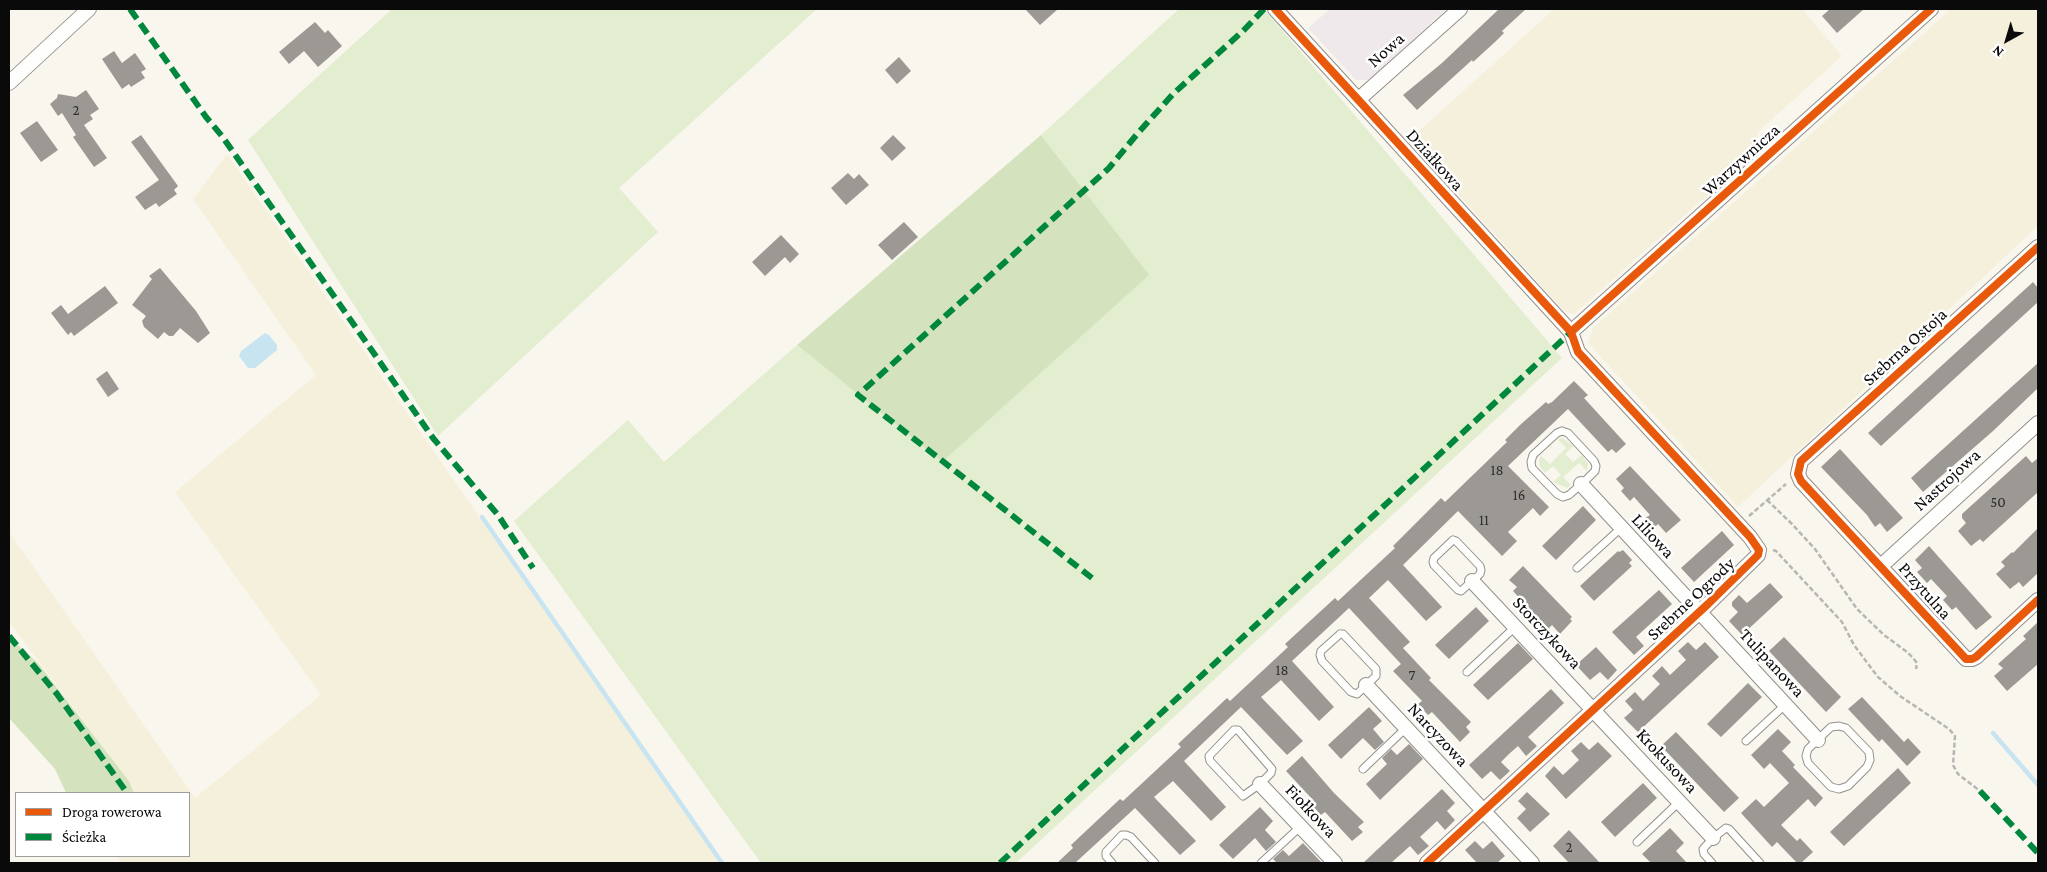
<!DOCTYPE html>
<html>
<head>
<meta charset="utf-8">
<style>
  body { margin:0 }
  #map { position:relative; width:2047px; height:872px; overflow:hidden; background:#f9f6ee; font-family:"Crimson Pro",serif }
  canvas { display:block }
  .frame { position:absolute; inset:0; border:10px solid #0a0a0a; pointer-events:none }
  .legend { position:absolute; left:15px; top:792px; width:175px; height:65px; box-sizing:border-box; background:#fff; border:1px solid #9d9d9d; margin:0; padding:6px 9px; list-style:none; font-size:15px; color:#0a0a0a }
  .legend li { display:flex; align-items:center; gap:10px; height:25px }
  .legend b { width:25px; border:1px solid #9d9d9d }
  .north { position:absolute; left:1982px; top:15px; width:50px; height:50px; -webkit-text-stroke:4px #fff; paint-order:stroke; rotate:219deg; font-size:14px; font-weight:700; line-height:20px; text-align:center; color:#0a0a0a }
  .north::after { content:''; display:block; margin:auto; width:18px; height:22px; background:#0a0a0a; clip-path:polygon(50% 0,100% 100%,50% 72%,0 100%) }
</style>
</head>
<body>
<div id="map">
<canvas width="2047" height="872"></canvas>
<div class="frame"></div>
<ul class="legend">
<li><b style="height:6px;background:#e8590c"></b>Droga rowerowa</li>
<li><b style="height:6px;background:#00873e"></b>Ścieżka</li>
</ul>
<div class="north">N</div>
</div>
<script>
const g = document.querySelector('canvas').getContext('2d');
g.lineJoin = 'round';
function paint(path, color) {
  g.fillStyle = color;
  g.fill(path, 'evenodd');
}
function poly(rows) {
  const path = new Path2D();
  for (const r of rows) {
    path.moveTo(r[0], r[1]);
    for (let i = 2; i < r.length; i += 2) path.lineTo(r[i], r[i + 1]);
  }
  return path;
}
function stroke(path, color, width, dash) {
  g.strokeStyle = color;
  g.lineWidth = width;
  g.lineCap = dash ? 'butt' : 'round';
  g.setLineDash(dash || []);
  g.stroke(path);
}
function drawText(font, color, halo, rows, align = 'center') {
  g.font = font + ' "Crimson Pro",serif';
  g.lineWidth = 5;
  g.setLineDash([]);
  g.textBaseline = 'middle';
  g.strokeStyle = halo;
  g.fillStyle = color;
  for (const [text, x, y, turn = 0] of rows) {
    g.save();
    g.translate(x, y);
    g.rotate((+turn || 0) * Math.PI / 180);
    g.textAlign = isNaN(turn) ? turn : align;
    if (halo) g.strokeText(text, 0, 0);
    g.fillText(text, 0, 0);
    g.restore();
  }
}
paint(poly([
  [1330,9,1446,9,1369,80,1356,80,1308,28]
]), '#f0e9eb');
paint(poly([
  [1554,9,1802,9,1842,56,1758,132,1758,150,1574,314,1565,312,1409,140],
  [1951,9,2038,9,2038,226,1738,507,1588,343,1593,328],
  [227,154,720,863,122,863,117,856,189,856,189,793,134,793,129,781,9,622,9,532,195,798,321,695,175,492,316,375,193,199]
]), '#f5f0db');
paint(poly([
  [392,9,817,9,619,188,658,232,438,436,248,140],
  [1179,9,1264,9,1562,358,1016,863,761,863,514,521,628,420,664,462,797,345,941,461,1148,275,1041,135],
  [1562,438,1574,446,1565,454,1573,462,1582,455,1588,464,1587,471,1579,463,1563,477,1571,485,1567,488,1553,482,1561,475,1553,466,1545,473,1540,466,1539,461,1541,456,1550,464,1566,448,1558,440]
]), '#e3edcf');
paint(poly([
  [1041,135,1149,275,942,462,797,345],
  [9,637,38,663,129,781,134,793,66,793,55,769,9,718]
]), '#d4e3be');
paint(poly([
  [265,333,269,335,277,345,277,350,255,368,248,368,239,356,241,351]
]), '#c7e4f0');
stroke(poly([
  [482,517,722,863],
  [1993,733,2038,785]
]), '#c7e4f0', 4.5);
paint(poly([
  [1025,9,1058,9,1040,25],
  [1499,9,1526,9,1502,31,1504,33,1495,42,1473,62,1472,60,1417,110,1403,95,1442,63],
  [1830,9,1864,9,1837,33,1822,16],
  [315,22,325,33,328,30,342,46,318,67,304,51,289,64,279,52],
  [114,51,122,63,135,53,146,69,141,72,145,78,131,87,129,84,122,89,102,59],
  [899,57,911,71,897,84,885,70],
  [86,90,99,109,90,115,93,119,84,125,107,158,94,167,73,137,76,135,62,113,58,116,50,104,57,98,58,94,76,97],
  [37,121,58,150,41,162,20,133],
  [141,135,178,186,174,190,177,194,159,207,156,203,145,210,135,197,159,180,131,142],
  [893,135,906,148,892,161,880,148],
  [848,173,854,179,859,174,869,185,846,205,831,188],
  [904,222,918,237,892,260,878,245],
  [781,235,799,254,790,263,785,257,765,276,752,262],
  [160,268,196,311,210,333,198,343,180,328,173,336,169,336,164,332,158,339,144,327,142,321,146,316,132,305,152,279,149,276],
  [2033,282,2038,288,2038,302,1881,446,1868,433],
  [105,286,118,303,74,336,71,332,68,335,51,313,61,305,68,314],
  [2038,363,2038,388,1993,431,1923,492,1911,478],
  [107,371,119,389,108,397,96,379],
  [1574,381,1588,395,1584,398,1626,444,1616,453,1612,449,1608,452,1568,409,1508,466,1549,507,1540,516,1533,508,1508,532,1517,541,1502,556,1458,511,1403,565,1442,607,1426,621,1388,580,1369,598,1410,642,1403,648,1431,678,1429,680,1471,722,1466,727,1470,732,1460,742,1432,712,1428,715,1418,704,1422,701,1393,671,1401,664,1349,608,1292,661,1334,707,1319,721,1281,680,1261,697,1303,741,1287,755,1241,707,1184,761,1226,807,1211,821,1173,781,1154,797,1196,841,1180,855,1135,808,1075,863,1057,863,1073,848,1071,845,1120,799,1123,801,1181,747,1178,744,1227,698,1230,701,1288,647,1285,644,1335,598,1338,601,1395,548,1393,546,1441,498,1445,502,1507,442,1505,440,1520,425,1546,402,1548,404,1552,402],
  [1840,449,1903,518,1887,532,1880,523,1875,527,1867,515,1821,467],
  [2026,456,2032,463,2038,458,2038,492,1983,542,1980,539,1971,546,1958,531,1966,523,1962,518,1962,514],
  [1630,466,1681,520,1666,533,1658,524,1654,528,1649,523,1645,518,1650,515,1634,497,1630,501,1621,491,1624,488,1616,479],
  [1583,506,1596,520,1556,560,1542,546],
  [2038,528,2038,573,2023,587,2019,582,2010,589,1996,574,2005,566,2001,562,2012,552,2013,553],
  [1722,531,1734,545,1694,582,1681,568],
  [1929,546,1992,617,1976,630,1956,607,1952,610,1943,600,1947,596,1931,579,1927,583,1917,572,1922,568,1915,560],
  [1623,550,1632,560,1629,563,1632,566,1594,601,1580,586,1618,551,1619,552],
  [1523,566,1572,617,1570,619,1572,621,1560,634,1552,625,1548,629,1513,591,1517,587,1509,580],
  [1770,583,1783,597,1742,635,1729,621,1738,612,1732,606,1732,602,1739,595,1747,603],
  [1659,590,1672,604,1636,637,1644,646,1634,655,1612,632],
  [1476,607,1489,621,1449,659,1435,645],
  [2038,622,2038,664,2007,691,1994,676,2003,668,1998,664,2026,639,2023,636],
  [1784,637,1841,697,1826,712,1769,651],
  [1688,642,1696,650,1705,642,1719,657,1638,732,1624,718,1633,710,1625,701,1635,692,1643,701,1660,684,1652,676,1662,666,1670,675,1686,660,1678,651],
  [1518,643,1533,659,1488,700,1473,685],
  [1596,647,1617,670,1608,680,1600,672,1590,680,1576,665],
  [1748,683,1762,697,1721,737,1707,724],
  [1551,689,1564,703,1528,737,1537,746,1526,756,1518,746,1509,754,1501,762,1510,771,1500,780,1491,771,1482,779,1469,765],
  [1862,697,1904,742,1908,738,1921,752,1907,766,1882,739,1879,742,1848,709],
  [1369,707,1382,721,1373,729,1384,742,1375,750,1363,738,1341,759,1328,745],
  [1778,729,1791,742,1782,751,1795,765,1793,767,1823,798,1815,807,1808,799,1781,825,1797,841,1800,838,1813,852,1801,863,1797,863,1777,842,1772,847,1741,813,1756,799,1764,807,1789,783,1770,763,1764,769,1751,755],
  [1676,732,1739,798,1724,812,1661,746],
  [1581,742,1589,750,1598,742,1612,756,1566,799,1545,776,1554,766,1563,775,1579,760,1571,751],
  [1409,744,1423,759,1380,800,1366,784,1387,764,1382,758,1391,749,1397,755],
  [1302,756,1334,793,1364,822,1358,827,1363,832,1352,841,1325,812,1321,815,1311,804,1314,801,1286,771],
  [1898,768,1911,783,1844,846,1830,832],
  [1643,783,1657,798,1615,837,1601,822],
  [1442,789,1455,803,1447,811,1455,820,1445,830,1437,821,1420,837,1429,846,1418,855,1410,846,1391,863,1363,863],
  [1527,792,1550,814,1530,832,1517,818,1526,809,1518,801],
  [1260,807,1273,821,1265,830,1276,842,1266,851,1255,838,1233,859,1219,845],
  [1670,828,1684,843,1676,851,1687,863,1651,863,1642,854],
  [1569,830,1586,848,1600,863,1569,863,1553,846],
  [1475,841,1483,849,1492,841,1505,856,1497,863,1477,863,1465,850],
  [1303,843,1322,863,1277,863,1273,859,1283,850,1289,856]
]), '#9c9894');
const lane = poly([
  [1562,431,1568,433,1594,461,1596,466,1595,471,1588,478,1569,495,1563,497,1557,494,1532,468,1531,462,1533,455,1557,433,1562,431],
  [1453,540,1456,541,1480,566,1481,570,1480,574,1461,591,1458,590,1434,565,1433,562,1434,558,1453,540],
  [1577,568,1621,528],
  [1340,634,1343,634,1376,669,1376,676,1357,694,1351,692,1322,661,1320,655,1321,651,1340,634],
  [1467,672,1515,627],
  [1839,726,1846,728,1869,752,1870,760,1867,767,1848,786,1839,789,1831,787,1808,763,1806,756,1808,749,1831,727,1839,726],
  [1234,730,1238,730,1272,769,1271,773,1260,784,1243,796,1210,761,1209,756,1234,730],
  [1746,741,1785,705],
  [1363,769,1406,728],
  [1637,842,1679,802],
  [1112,863,1106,856,1106,852,1122,835,1126,835,1131,837,1155,863],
  [1261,863,1300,827],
  [1712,863,1704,854,1703,849,1713,838,1726,828,1729,829,1760,863]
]);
const street = poly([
  [1275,9,1571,332,1578,352,1750,537,1759,550,1758,555,1708,604,1427,863],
  [9,83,89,9],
  [1359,99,1460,9],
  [2038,247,1801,461,1798,474,1801,481,1966,659,1972,659,1976,657,2038,600],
  [1571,332,1931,9],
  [1581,484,1818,740],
  [1881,566,2038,423],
  [1472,581,1713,838],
  [1366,685,1532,863],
  [1260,784,1335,863]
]);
stroke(lane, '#92908d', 9);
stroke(street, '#92908d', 16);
stroke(poly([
  [1767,500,1792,524,1815,549,1857,609,1884,635,1907,652,1913,658,1917,663,1916,669],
  [1749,516,1786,484],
  [1773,550,1776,551,1842,622,1854,645,1878,677,1900,696,1949,729,1955,736,1953,765,1958,774,1980,791]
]), '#b7b6b5', 2.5, [5, 2.5]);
stroke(lane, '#fefefc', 7);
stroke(street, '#fefefc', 14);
stroke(poly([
  [130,9,206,117,222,136,433,438,498,515,533,568],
  [1092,578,858,395,1109,168,1138,133,1173,94,1244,30,1264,9],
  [9,636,57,694,127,793],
  [1980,791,2038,853],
  [1000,863,1571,332]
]), '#00873e', 6, [12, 6]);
stroke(poly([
  [1275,9,1571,332,1578,352,1750,537,1759,550,1758,555,1708,604,1427,863],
  [2038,247,1801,461,1798,474,1801,481,1966,659,1972,659,1976,657,2038,600],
  [1571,332,1931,9]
]), '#e8590c', 8);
drawText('15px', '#2e2e2c', null, [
  ["2",76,110],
  ["18",1497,470],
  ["16",1519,495],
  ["50",1998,502],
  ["11",1484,520],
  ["18",1282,670],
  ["7",1412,675],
  ["2",1569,847]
]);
drawText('18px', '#0a0a0a', '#fff', [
  ["Nowa",1386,50,-42],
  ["Działkowa",1435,160,48],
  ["Warzywnicza",1741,160,-42],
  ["Srebrna Ostoja",1905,347,-42],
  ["Nastrojowa",1947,480,-42],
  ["Liliowa",1653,536,47],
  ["Przytulna",1925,591,48],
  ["Srebrne Ogrody",1691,599,-43],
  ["Storczykowa",1547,633,47],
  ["Tulipanowa",1772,663,47],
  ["Narcyzowa",1438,735,47],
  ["Krokusowa",1667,761,47],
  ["Fiołkowa",1311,811,47]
]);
</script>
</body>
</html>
